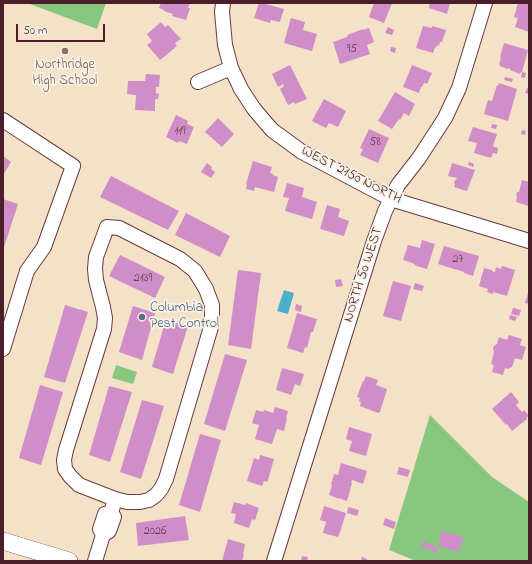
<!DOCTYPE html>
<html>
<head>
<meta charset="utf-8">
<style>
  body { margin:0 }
  #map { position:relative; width:532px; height:564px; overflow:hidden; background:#f4e1c7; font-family:"Indie Flower",sans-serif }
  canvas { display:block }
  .frame { position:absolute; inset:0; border:4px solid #4a1f2b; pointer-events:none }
  .scale { position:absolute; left:16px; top:24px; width:89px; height:18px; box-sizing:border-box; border:2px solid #4a1f2b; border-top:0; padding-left:5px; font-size:12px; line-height:14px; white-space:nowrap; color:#4a1f2b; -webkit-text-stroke:3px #f7f3e8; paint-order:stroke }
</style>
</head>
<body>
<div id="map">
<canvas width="532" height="564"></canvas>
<div class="frame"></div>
<div class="scale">50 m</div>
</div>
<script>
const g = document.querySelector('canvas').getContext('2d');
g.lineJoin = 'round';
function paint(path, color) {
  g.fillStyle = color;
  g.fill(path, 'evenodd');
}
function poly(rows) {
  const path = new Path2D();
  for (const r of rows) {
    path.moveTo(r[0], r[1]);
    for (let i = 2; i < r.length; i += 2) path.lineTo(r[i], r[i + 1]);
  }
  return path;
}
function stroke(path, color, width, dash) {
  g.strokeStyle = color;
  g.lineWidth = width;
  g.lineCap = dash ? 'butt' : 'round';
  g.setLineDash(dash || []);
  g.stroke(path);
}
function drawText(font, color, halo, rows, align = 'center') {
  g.font = font + ' "Indie Flower",sans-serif';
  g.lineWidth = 3.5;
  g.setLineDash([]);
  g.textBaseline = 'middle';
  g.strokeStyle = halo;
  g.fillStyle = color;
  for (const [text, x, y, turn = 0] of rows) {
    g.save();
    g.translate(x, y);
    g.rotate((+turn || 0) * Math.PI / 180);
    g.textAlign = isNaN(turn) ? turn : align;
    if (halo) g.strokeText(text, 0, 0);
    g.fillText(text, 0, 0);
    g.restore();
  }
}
paint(poly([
  [27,3,106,3,97,29],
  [116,365,137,372,133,384,112,378],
  [430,415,492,477,529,502,529,561,416,561,389,550]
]), '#87c77e');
paint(poly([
  [284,290,294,293,288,314,277,311]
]), '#4cafcb');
paint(poly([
  [161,3,190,3,188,8,190,8,186,20,172,16,173,14,164,11,164,10,159,8],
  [259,3,262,3,284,9,280,22,271,20,270,23,254,18],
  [374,3,392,3,384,23,369,17],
  [430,3,450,3,447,14,429,8],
  [518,3,525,3,529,4,529,32,515,27,518,18,514,17],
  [291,18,305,22,303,30,317,34,312,51,284,43],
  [161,22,165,27,168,25,181,39,175,43,177,46,165,56,160,60,147,45,152,41,147,34],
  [423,26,432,28,432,26,446,30,442,42,440,42,439,46,437,45,436,48,435,47,433,53,416,48],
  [388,27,394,30,392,35,385,33],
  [369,28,374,42,367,45,370,54,340,64,333,42,347,37,348,36,347,35,363,29,363,30],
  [504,43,528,50,522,72,526,73,525,78,521,77,522,72,521,72,520,74,510,70,510,69,509,68,508,69,500,66,500,65,499,65,501,57,500,57],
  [391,47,396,48,395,53,390,51],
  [290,65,307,99,295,104,294,102,288,105,280,89,284,86,283,84,278,87,272,74],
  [412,65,432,73,427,84,424,83,422,87,421,87,419,93,403,87],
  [146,74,160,75,159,87,156,87,156,93,159,94,158,99,155,99,155,111,135,110,136,95,127,94,128,81,145,81],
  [505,77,513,79,512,82,504,80],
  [499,83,517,89,508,121,484,114,488,100,492,101,497,85,498,86],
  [527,88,529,89,529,94,525,93],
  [395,92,415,104,409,116,404,113,400,120,399,119,392,129,378,121],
  [324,99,346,111,338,127,329,123,326,128,312,121],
  [176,115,188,121,187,124,194,127,187,144,179,141,178,143,166,137],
  [218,118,234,134,222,147,205,132],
  [492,124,497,125,496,129,491,128],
  [473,127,497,134,493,146,494,146,494,147,498,148,497,154,493,153,491,158,474,153,477,143,468,141],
  [369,129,389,138,378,163,360,155,363,149,360,148],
  [522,130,526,131,525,135,521,134],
  [3,156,11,162,3,175],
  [253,161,272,167,270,173,273,174,273,175,278,177,274,192,255,187,254,191,246,189,247,185,246,184],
  [469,162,474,164,473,167,468,165],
  [207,163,212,167,211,169,215,172,211,178,201,172],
  [452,163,475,170,467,191,454,187,455,184,454,183,455,180,456,180,457,178,448,176],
  [111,176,179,211,168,230,100,197],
  [522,180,529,182,529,206,516,202,517,196,516,196,517,192,519,192],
  [287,183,304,188,302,197,317,202,312,219,285,211,289,198,283,197],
  [3,199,18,204,3,250],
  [327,205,340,209,338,217,349,221,344,236,320,229],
  [186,213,230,236,220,257,175,235],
  [422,240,435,244,427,269,414,265,415,264,403,260,408,245,420,248],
  [444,246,479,256,473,276,464,273,464,272,438,264],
  [120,255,165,277,155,298,109,276],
  [502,266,515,270,507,296,493,292,493,294,487,292,488,289,479,286,484,268,492,270,492,271,495,272,496,267,501,269],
  [238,270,261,273,251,349,228,345],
  [341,279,343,286,336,287,335,280],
  [393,281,411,286,401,321,383,316],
  [415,283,424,286,422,291,413,289],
  [529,290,529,304,525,303],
  [296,304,302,306,301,312,295,310],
  [65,305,88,312,65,383,44,377],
  [133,306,155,313,142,360,119,352],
  [513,308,521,310,519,316,511,314],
  [297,313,317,319,313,332,311,332,307,348,305,347,303,353,287,348],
  [510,315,517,317,515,321,509,319],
  [166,319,188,326,173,374,152,367],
  [509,335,522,339,520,345,526,347,522,360,515,358,512,367,508,369,505,368,503,375,492,372,494,365,491,364,494,352,493,348,494,346,497,344,499,337,507,340],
  [225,354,247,360,225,431,204,424],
  [282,368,304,374,300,386,295,384,291,395,276,390],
  [366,376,378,380,376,385,387,389,380,412,379,412,378,413,360,406,361,402,359,401,360,398,357,397,363,381,364,381],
  [40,385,63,392,41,465,19,458],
  [109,386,132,392,110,462,89,455],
  [511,392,519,402,516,405,522,412,524,410,529,416,526,418,527,419,512,431,507,424,506,425,492,409],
  [142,400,164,406,141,479,120,472],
  [275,407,288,411,286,418,287,418,284,431,277,429,272,444,255,439,259,425,252,423,256,410,263,412,264,410,273,413],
  [349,427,372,434,366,456,349,451,352,441,346,439],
  [200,434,221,440,200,512,179,505],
  [260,455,274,459,268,480,267,482,264,481,262,486,247,481,254,458,259,460],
  [341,463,367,471,363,484,352,480,351,483,352,483,347,501,339,498,339,499,329,495,332,485,331,484,334,474,338,475],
  [399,467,410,470,408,477,397,474],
  [234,502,245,505,246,503,259,508,255,520,252,519,249,528,234,523,236,514,231,513],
  [324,506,346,513,340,532,338,537,323,533,326,522,320,520],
  [348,507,359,510,357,516,347,513],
  [185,516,189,540,138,546,136,523],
  [385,518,396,522,394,529,383,525],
  [442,531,464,537,459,552,438,546],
  [228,539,245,544,243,554,244,555,242,561,222,561],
  [424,541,438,548,436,553,421,546],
  [302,556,308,557,307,561,301,561],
  [362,557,367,559,367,561,361,561]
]), '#cf8ec7');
const minor = poly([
  [223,3,222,12,225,45,231,68,241,89,254,109,272,130,302,152,391,199,529,241],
  [198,82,231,68],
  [3,120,73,166,44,247,27,271,3,349],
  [107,227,119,228,180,259,195,271,206,289,212,305,212,316,211,327,166,479,161,489,156,495,149,500,140,502,127,502,115,499,79,485,70,476,65,469,64,460,66,450,104,329,105,318,103,307,96,280,95,269,96,257,107,227],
  [111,513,105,514,100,529,103,535,109,531,114,517,111,513,115,499],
  [95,561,103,535],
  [274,561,374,241,385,211,398,185,419,158,445,118,459,88,485,3]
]);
const major = poly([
  [3,541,69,561]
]);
stroke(minor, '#643c42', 16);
stroke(major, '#643c42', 18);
stroke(minor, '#fff', 14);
stroke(major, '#fff', 17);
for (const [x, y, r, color] of [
  [65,51,4,"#8d6e63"],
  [142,317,4,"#5c6f8a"]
]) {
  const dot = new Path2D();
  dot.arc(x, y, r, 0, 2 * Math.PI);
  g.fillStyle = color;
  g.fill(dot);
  stroke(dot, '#f7f3e8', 1.5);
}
drawText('12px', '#6b3b52', null, [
  ["95",352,50],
  ["119",180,132],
  ["58",375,143],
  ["27",458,260],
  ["2139",143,279],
  ["2026",155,532]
]);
drawText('14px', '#785e54', '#f7f3e8', [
  ["Northridge",65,66],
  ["High School",65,82]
]);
drawText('14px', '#4a1f2b', '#f7f3e8', [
  ["WEST 2150 NORTH",351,176,27],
  ["NORTH 50 WEST",364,275,-72]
]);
drawText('14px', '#4e5e75', '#f7f3e8', [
  ["Columbia",150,309],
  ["Pest Control",150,325]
], 'left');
</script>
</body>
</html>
